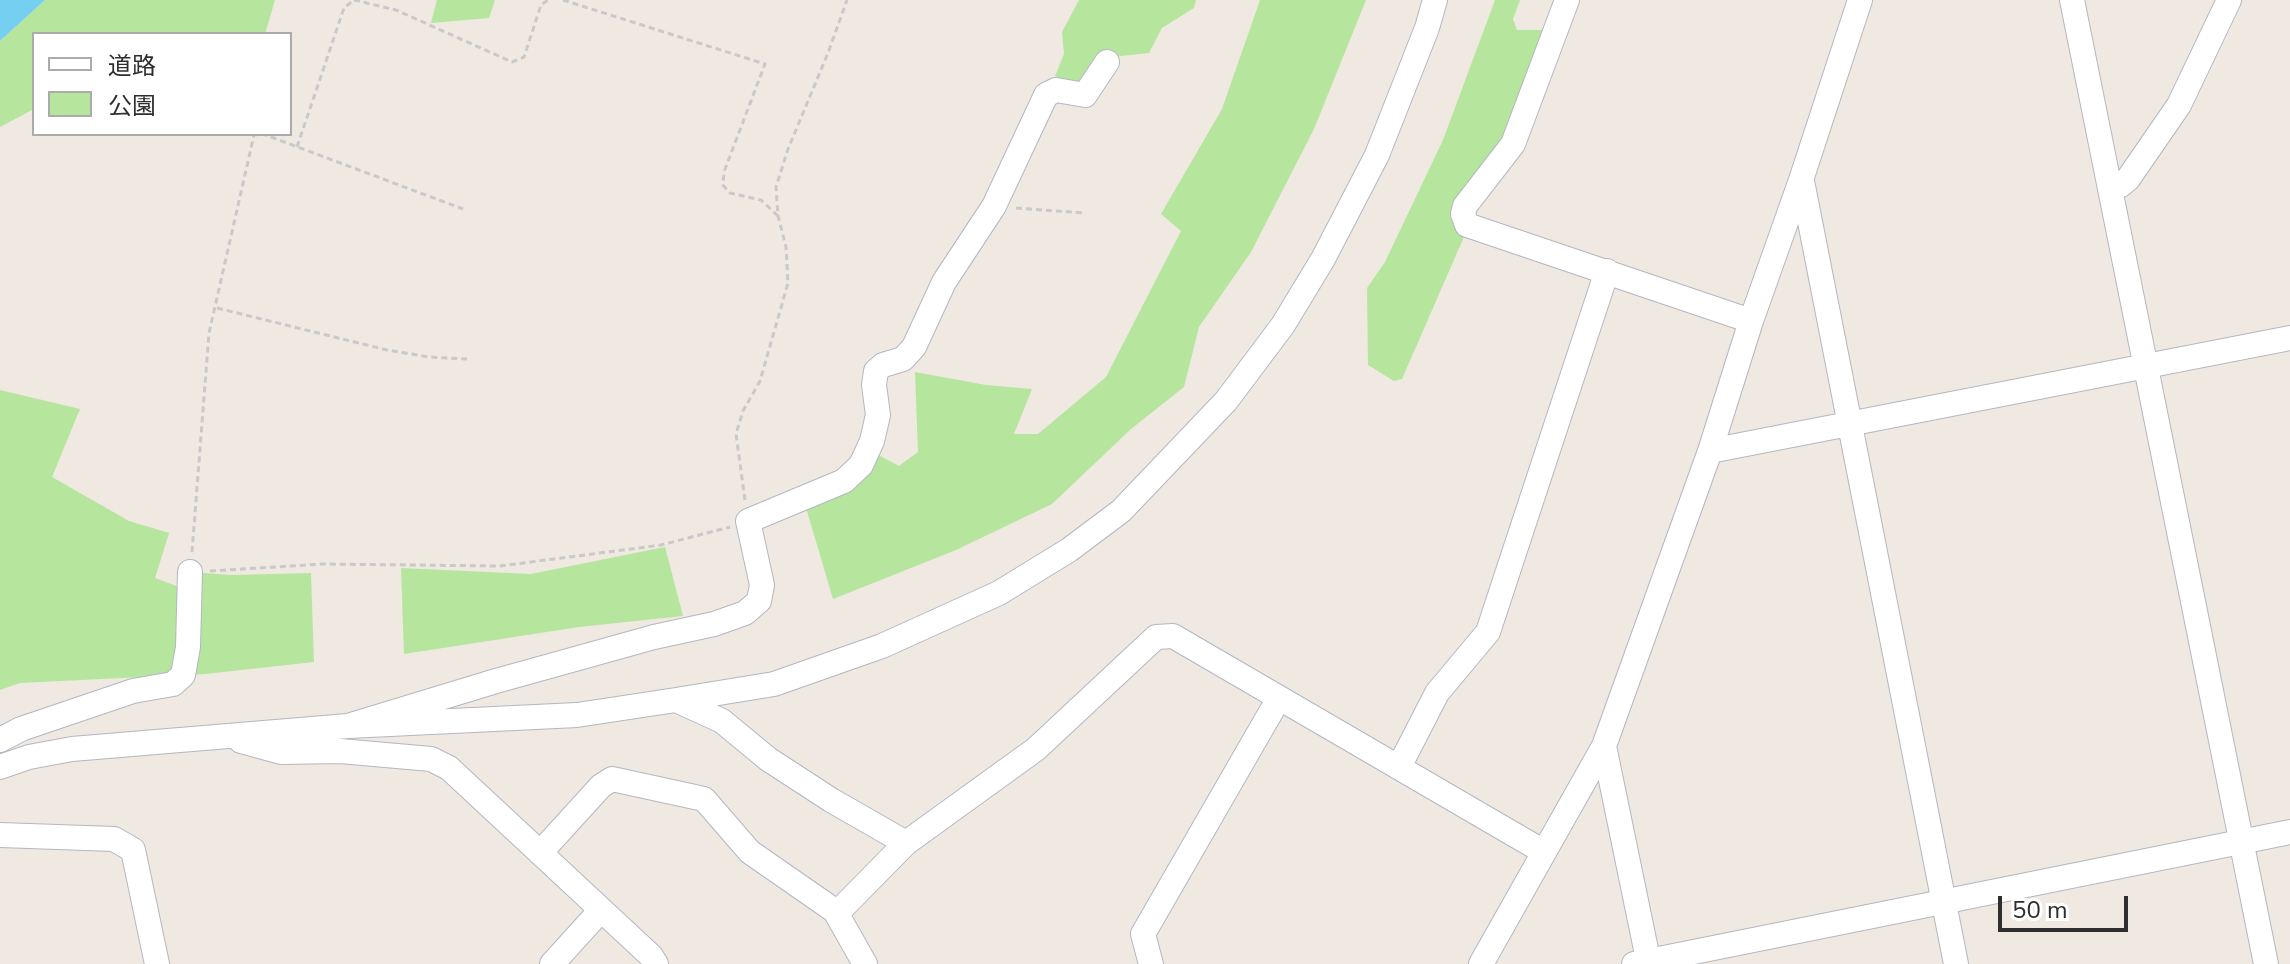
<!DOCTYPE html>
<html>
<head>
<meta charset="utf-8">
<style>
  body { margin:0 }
  #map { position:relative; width:2290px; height:964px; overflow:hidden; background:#efe9e1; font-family:"Nunito Sans","Noto Sans JP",sans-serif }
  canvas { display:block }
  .legend { position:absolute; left:32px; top:32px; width:260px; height:104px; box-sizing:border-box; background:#fff; border:2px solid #ababab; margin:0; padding:10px 14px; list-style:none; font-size:24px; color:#2e2e2e }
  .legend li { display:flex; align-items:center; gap:16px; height:40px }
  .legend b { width:40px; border:2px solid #ababab }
  .scale { position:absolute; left:1998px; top:896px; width:130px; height:36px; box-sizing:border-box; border:4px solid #2e2e2e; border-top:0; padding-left:10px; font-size:24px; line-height:28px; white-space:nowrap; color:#2e2e2e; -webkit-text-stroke:6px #fff; paint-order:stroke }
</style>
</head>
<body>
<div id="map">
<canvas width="2290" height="964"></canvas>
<ul class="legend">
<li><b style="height:10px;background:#fff"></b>道路</li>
<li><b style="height:22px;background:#b6e59e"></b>公園</li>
</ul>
<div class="scale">50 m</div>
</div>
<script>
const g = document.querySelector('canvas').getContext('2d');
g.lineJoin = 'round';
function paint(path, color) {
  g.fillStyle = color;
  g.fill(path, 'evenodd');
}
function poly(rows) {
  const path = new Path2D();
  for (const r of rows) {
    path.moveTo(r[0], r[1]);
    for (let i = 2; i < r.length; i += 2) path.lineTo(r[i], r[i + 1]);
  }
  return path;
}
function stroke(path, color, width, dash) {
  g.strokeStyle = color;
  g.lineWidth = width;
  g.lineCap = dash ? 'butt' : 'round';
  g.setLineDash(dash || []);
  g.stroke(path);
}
paint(poly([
  [45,0,275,0,265,34,34,34,34,109,0,127,0,41],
  [437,0,495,0,489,18,431,23],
  [1079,0,1196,0,1194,8,1162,28,1149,53,1112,57,1082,89,1055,76,1064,54,1062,32],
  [1260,0,1366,0,1314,129,1251,252,1199,327,1184,387,1131,429,1052,504,956,550,833,599,804,501,871,451,899,466,918,452,915,372,986,385,1032,389,1014,434,1038,434,1106,377,1181,231,1161,214,1222,109],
  [1495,0,1520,0,1513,19,1517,30,1545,30,1510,143,1476,190,1467,230,1402,379,1394,381,1368,365,1367,288,1385,262,1443,140],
  [0,390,80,409,52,477,129,521,169,533,155,578,187,590,190,572,231,575,311,573,314,662,205,674,20,683,0,690],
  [665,547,683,616,579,627,404,654,401,568,531,574]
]), '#b6e59e');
paint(poly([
  [0,0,45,0,0,41]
]), '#75cff0');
const minor = poly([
  [1567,0,1513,144,1465,206,1463,214,1467,225,1751,321],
  [2072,0,2266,964],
  [1802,181,1956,964],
  [2111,187,2121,185,2128,179,2179,105,2229,0],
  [1710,451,2290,338],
  [676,700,774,684,882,646,999,593,1069,550,1121,511,1226,401,1283,325,1323,259,1377,155,1427,28,1435,0],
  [348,726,496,681,654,637,714,624,745,613,759,601,762,585,748,521,844,481,861,465,872,441,878,415,874,385,876,371,883,365,903,359,914,347,944,282,994,206,1046,95,1056,90,1085,95,1107,62],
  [0,740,21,729,133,691,173,684,183,675,188,647,190,572],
  [241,741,281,752,340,751,431,759,449,768,651,956,656,964],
  [1604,746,1649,964],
  [0,767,29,757,72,749,348,726,577,715,676,700,722,721,768,759,831,800,906,843],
  [1399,767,1437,693,1488,632,1607,271],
  [0,835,114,839,133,850,157,964],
  [540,853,601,786,612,779,704,799,750,852,835,911,865,964],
  [835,911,844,906,906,843,1036,749,1156,637,1173,636,1544,852],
  [552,964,601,910],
  [1151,964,1143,934,1279,698],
  [1481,964,1604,746,1710,451,1751,321,1801,180,1860,0],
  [1634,964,2290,832]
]);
stroke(minor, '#b4b7c1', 26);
stroke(poly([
  [354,0,396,10,512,62,524,57,541,5,548,0],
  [563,0,765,64,724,172,723,185,730,193,761,200,778,216],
  [297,147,344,8,354,0],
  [1016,208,1084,213],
  [217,308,387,350,429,357,467,359],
  [745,500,736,434,743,411,760,381,788,283,786,247,778,216,776,187,788,149,828,53,847,0],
  [192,552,209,333,254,135,263,134,463,209],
  [210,571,322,564,500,566,661,545,730,527]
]), '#c9c9c9', 3, [6, 4]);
stroke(minor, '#fff', 24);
</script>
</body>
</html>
